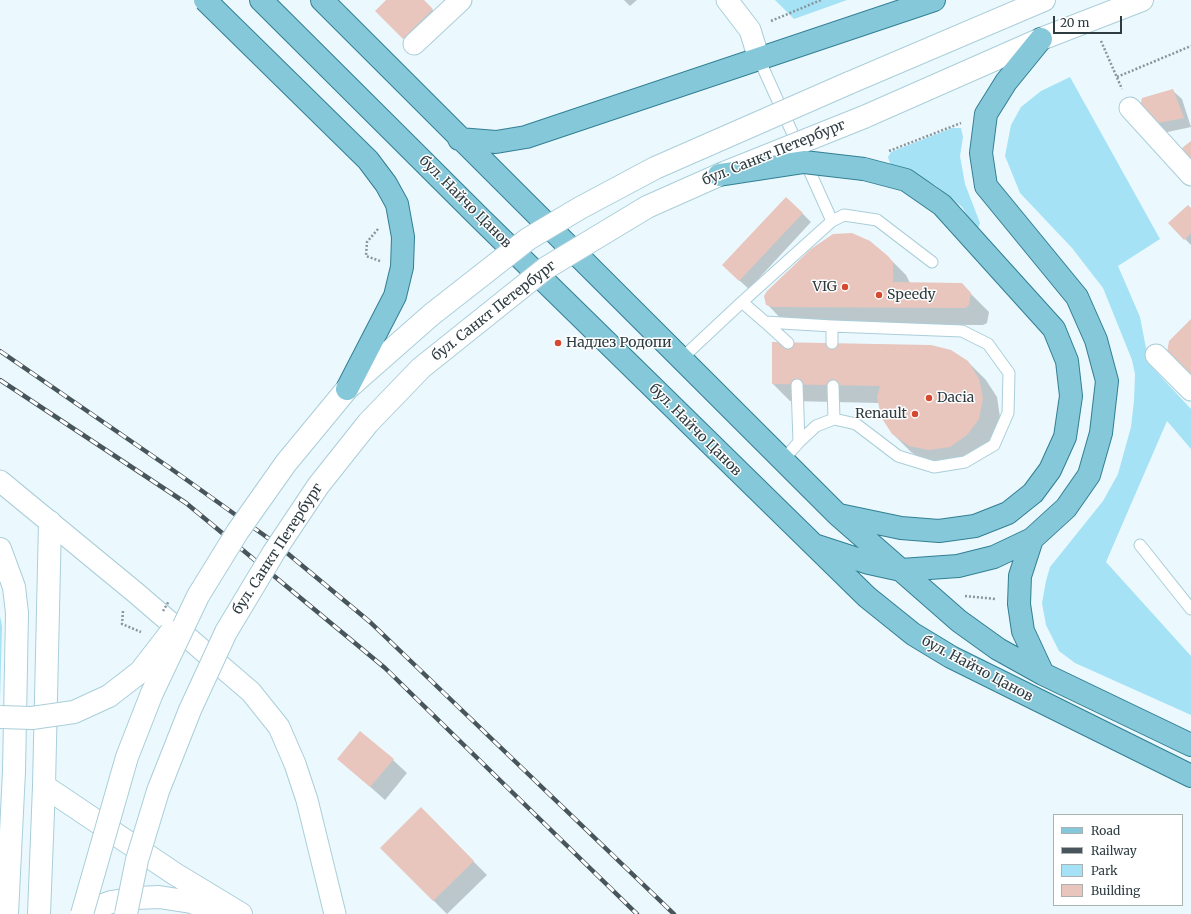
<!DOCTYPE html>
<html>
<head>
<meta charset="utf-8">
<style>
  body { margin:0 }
  #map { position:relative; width:1191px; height:914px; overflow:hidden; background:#ebf9fe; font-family:Merriweather,serif }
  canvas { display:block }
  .legend { position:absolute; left:1053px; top:814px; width:130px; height:92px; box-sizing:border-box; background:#fff; border:1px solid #abb1b3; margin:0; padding:5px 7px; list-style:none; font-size:12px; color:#2e3c41 }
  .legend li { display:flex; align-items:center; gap:8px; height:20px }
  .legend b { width:20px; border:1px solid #abb1b3 }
  .scale { position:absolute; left:1053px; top:16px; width:69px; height:18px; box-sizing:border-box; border:2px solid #2e3c41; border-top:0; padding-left:5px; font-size:12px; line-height:14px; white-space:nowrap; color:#2e3c41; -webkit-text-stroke:3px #fff; paint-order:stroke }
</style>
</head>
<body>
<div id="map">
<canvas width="1191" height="914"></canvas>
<ul class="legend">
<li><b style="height:5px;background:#85c8d9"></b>Road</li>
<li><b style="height:5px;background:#48565b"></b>Railway</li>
<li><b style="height:11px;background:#a5e2f5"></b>Park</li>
<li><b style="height:11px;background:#e8c5bd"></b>Building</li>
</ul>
<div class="scale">20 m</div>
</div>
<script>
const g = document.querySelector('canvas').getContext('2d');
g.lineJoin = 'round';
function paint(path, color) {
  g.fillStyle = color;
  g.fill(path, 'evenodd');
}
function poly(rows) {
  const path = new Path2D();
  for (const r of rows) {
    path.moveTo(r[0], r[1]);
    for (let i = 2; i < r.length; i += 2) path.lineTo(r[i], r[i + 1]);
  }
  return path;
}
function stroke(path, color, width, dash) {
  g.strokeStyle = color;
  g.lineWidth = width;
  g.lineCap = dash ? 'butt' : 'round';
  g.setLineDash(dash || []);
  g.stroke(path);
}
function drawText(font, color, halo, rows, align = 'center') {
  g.font = font + ' Merriweather,serif';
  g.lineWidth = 3;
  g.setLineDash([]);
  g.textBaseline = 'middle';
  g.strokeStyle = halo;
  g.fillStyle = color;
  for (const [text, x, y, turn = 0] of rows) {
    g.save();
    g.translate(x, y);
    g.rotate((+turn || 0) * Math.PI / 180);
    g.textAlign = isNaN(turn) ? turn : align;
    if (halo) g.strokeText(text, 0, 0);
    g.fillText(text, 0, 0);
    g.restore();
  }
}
paint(poly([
  [775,0,847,0,794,19],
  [1070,77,1160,239,1118,266,1140,317,1149,364,1191,409,1191,449,1167,421,1106,562,1191,656,1191,715,1075,663,1059,651,1046,625,1042,603,1046,581,1050,567,1103,501,1118,474,1131,427,1134,401,1135,374,1132,360,1103,288,1072,248,1020,193,1005,156,1011,125,1021,107,1041,91],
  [952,128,961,128,963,137,960,156,965,184,980,223,977,231,962,207,935,185,908,172,891,166,888,157,891,152],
  [0,616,2,626,0,701]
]), '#a5e2f5');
paint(poly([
  [387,0,423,0,441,19,413,47,377,11],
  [624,0,637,0,630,6],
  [1172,90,1182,99,1191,127,1163,133,1140,110],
  [1191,210,1191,245,1185,239],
  [802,213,811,222,749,289,732,274],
  [888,257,906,275,910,283,961,284,989,312,987,323,983,325,792,324,785,323,767,304],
  [968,362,986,380,997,397,1000,417,985,453,928,463,911,452,893,434,880,403,790,401,773,384],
  [338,758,393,760,407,773,385,800],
  [421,809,487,875,447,914,381,848]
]), '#0003');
paint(poly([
  [386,0,424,0,433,9,403,39,375,11],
  [1173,89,1184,118,1153,124,1139,110,1142,98],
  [1191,141,1191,160,1182,148],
  [786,197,803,213,739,281,722,265],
  [1188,205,1191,208,1191,233,1184,240,1168,223],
  [852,233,870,241,888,256,893,262,893,282,962,283,971,293,969,305,965,308,773,307,766,305,764,296,767,291,811,249,833,234],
  [1191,319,1191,384,1166,358,1169,341],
  [772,342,931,345,951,350,968,361,979,379,983,398,979,419,967,435,950,447,929,450,909,446,892,434,881,417,877,397,880,386,772,384],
  [360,731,394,759,370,787,337,759],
  [421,807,474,861,433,901,380,848]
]), '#e8c5bd');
const service = poly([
  [759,59,832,221],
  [742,302,832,221,844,215,877,220,932,262],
  [765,322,788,343],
  [832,326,832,343],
  [681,359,742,302,765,322,832,326,962,331,988,344,1009,373,1008,413,994,445,965,462,934,467,898,456,856,424,834,419,816,426,799,442,783,460],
  [797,385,799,442],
  [833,386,834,419],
  [1140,545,1191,609]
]);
const minor = poly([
  [727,0,750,30,759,59],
  [414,44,461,0],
  [1130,108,1191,175],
  [1156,355,1191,390],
  [0,481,136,593,251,692,279,727,295,764,307,800,335,914]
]);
const tertiary = poly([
  [7,914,14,771],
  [39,914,44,786,50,522]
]);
const secondary = poly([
  [849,83,1044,0],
  [864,117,1041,39,1142,0],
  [0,549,14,587,17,613,14,771],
  [44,786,175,874,241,914],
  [87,914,92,909,111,902,136,898,159,897,191,902,222,913]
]);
const primary = poly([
  [261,0,482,220,867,597,913,634,951,657,1191,776],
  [322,0,838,515,959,621,998,649,1043,674,1191,745],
  [459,139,496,142,526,137,934,0],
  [839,515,901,528,939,531,975,526,1008,513,1033,493,1050,470,1065,437,1071,396,1067,361,1054,329,942,205,906,180,864,169],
  [1032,539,1020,576,1019,604,1023,631,1043,674],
  [817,546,869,563,901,570,958,566,994,557,1032,539,1066,508,1089,475,1101,433,1107,381,1096,340,1077,297,986,186,981,153,986,114,1006,82,1041,39]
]);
stroke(service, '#aaced9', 13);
stroke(minor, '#aaced9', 23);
stroke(tertiary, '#aaced9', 24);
stroke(secondary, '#aaced9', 24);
stroke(primary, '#327f94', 24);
stroke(poly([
  [771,21,821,0],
  [1101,41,1122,89],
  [1117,77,1191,46],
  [889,151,961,123],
  [378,229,367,242,366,256,380,261],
  [965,596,996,599],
  [123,611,122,624,141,632]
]), '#88969b', 2.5, [2, 2]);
stroke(service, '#fff', 11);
stroke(minor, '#fff', 21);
stroke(tertiary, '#fff', 22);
stroke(secondary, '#fff', 22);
stroke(primary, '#85c8d9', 22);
const rail = poly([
  [0,351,170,468,275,543,370,622,674,914],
  [0,380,186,503,385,668,637,914]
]);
stroke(rail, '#48565b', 4.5);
stroke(rail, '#fff', 3, [9]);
const secondaryBridge = poly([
  [0,717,32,718,74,712,109,696,140,672,171,632],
  [82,914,127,757,152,693,198,596,238,531,286,463,347,389,431,315,528,239,580,208,655,168,849,83],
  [126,914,137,860,158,791,190,710,226,632,274,552,318,486,368,423,421,368,546,268,647,207,719,175,864,117]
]);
const primaryBridge = poly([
  [205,0,368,160,386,184,397,204,403,237,402,267,395,296,347,389],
  [719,175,804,162,864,169]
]);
stroke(secondaryBridge, '#aaced9', 24, []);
stroke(primaryBridge, '#327f94', 24, []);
stroke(poly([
  [163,611,169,601]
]), '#88969b', 2.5, [2, 2]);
stroke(secondaryBridge, '#fff', 22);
stroke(primaryBridge, '#85c8d9', 22);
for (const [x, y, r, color] of [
  [845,287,4,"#d54931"],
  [879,295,4,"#d54931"],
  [558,343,4,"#d54931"],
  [929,398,4,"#d54931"],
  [915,414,4,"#d54931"]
]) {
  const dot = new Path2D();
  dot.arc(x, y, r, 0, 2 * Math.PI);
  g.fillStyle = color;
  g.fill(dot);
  stroke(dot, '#fff', 1.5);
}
drawText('14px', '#2e3c41', '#fff', [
  ["бул. Санкт Петербург",774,153,-22],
  ["бул. Найчо Цанов",465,202,45],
  ["бул. Санкт Петербург",494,311,-38],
  ["бул. Найчо Цанов",695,430,45],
  ["бул. Санкт Петербург",278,549,-57],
  ["бул. Найчо Цанов",977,669,28]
]);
drawText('14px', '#2e3c41', '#fff', [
  ["VIG",837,287,"right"],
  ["Speedy",887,295],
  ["Надлез Родопи",566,343],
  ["Dacia",937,398],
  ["Renault",907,414,"right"]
], 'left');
</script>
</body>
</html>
